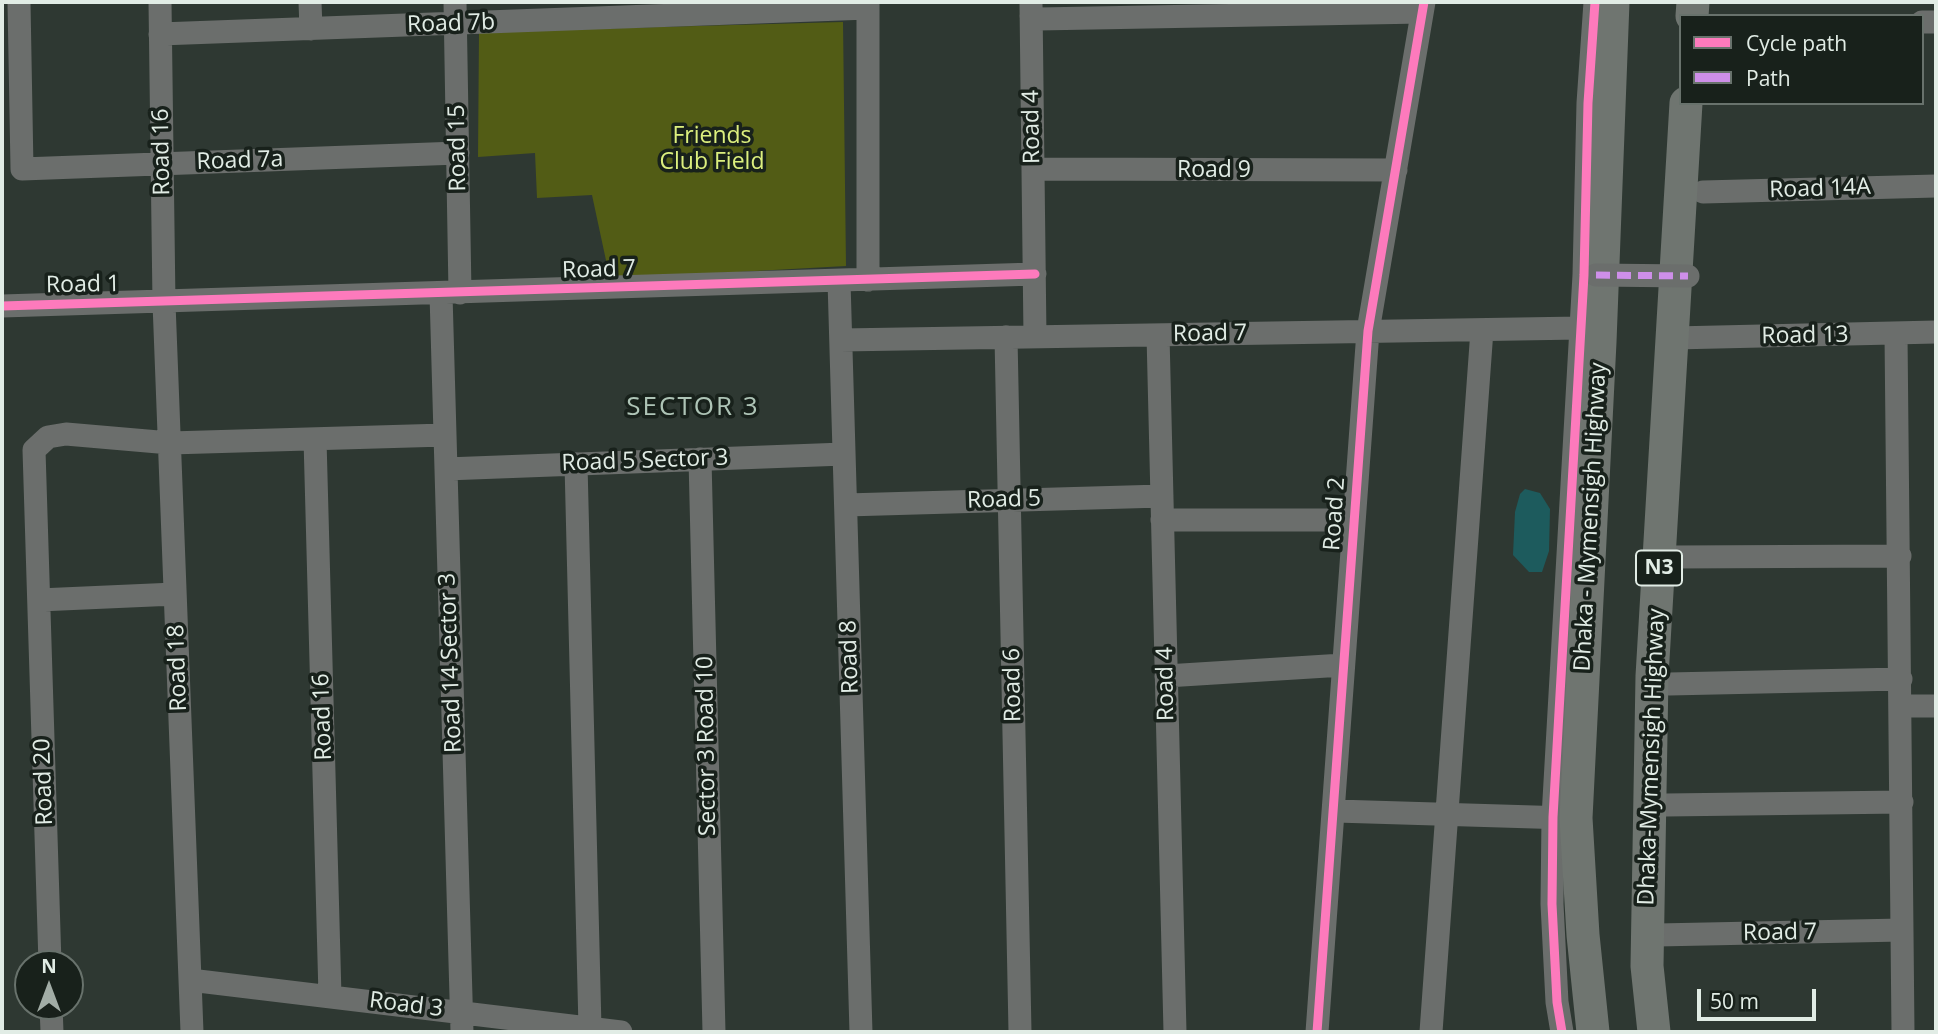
<!DOCTYPE html>
<html>
<head>
<meta charset="utf-8">
<style>
  body { margin:0 }
  #map { position:relative; width:1938px; height:1034px; overflow:hidden; background:#2e3832; font-family:"Open Sans",sans-serif }
  canvas { display:block }
  .frame { position:absolute; inset:0; border:4px solid #e1ece5; pointer-events:none }
  .legend { position:absolute; left:1679px; top:14px; width:245px; height:91px; box-sizing:border-box; background:#18211b; border:2px solid #68726c; margin:0; padding:9px 12px; list-style:none; font-size:21px; color:#e1ece5 }
  .legend li { display:flex; align-items:center; gap:14px; height:35px }
  .legend b { width:35px; border:2px solid #68726c }
  .north { position:absolute; left:14px; top:950px; width:70px; height:70px; box-sizing:border-box; background:#18211b; border:2px solid #68726c; border-radius:50%; rotate:0deg; font-size:19px; font-weight:700; line-height:28px; text-align:center; color:#e1ece5 }
  .north::after { content:''; display:block; margin:auto; width:24px; height:32px; background:#a2ada6; clip-path:polygon(50% 0,100% 100%,50% 72%,0 100%) }
  .scale { position:absolute; left:1697px; top:989px; width:119px; height:32px; box-sizing:border-box; border:4px solid #e1ece5; border-top:0; padding-left:9px; font-size:21px; line-height:24px; white-space:nowrap; color:#e1ece5; -webkit-text-stroke:5px #18211b; paint-order:stroke }
</style>
</head>
<body>
<div id="map">
<canvas width="1938" height="1034"></canvas>
<div class="frame"></div>
<ul class="legend">
<li><b style="height:9px;background:#fd7abc"></b>Cycle path</li>
<li><b style="height:9px;background:#ce8fe9"></b>Path</li>
</ul>
<div class="north">N</div>
<div class="scale">50 m</div>
</div>
<script>
const g = document.querySelector('canvas').getContext('2d');
g.lineJoin = 'round';
function paint(path, color) {
  g.fillStyle = color;
  g.fill(path, 'evenodd');
}
function poly(rows) {
  const path = new Path2D();
  for (const r of rows) {
    path.moveTo(r[0], r[1]);
    for (let i = 2; i < r.length; i += 2) path.lineTo(r[i], r[i + 1]);
  }
  return path;
}
function stroke(path, color, width, dash) {
  g.strokeStyle = color;
  g.lineWidth = width;
  g.lineCap = dash ? 'butt' : 'round';
  g.setLineDash(dash || []);
  g.stroke(path);
}
function drawText(font, color, halo, rows, align = 'center') {
  g.font = font + ' "Open Sans",sans-serif';
  g.lineWidth = 7;
  g.setLineDash([]);
  g.textBaseline = 'middle';
  g.strokeStyle = halo;
  g.fillStyle = color;
  for (const [text, x, y, turn = 0] of rows) {
    g.save();
    g.translate(x, y);
    g.rotate((+turn || 0) * Math.PI / 180);
    g.textAlign = isNaN(turn) ? turn : align;
    if (halo) g.strokeText(text, 0, 0);
    g.fillText(text, 0, 0);
    g.restore();
  }
}
paint(poly([
  [843,22,846,266,610,279,592,195,537,198,535,153,478,157,479,32]
]), '#525c15');
paint(poly([
  [1525,489,1540,493,1550,509,1549,551,1542,572,1529,572,1513,555,1515,512,1520,494]
]), '#1d5b5d');
stroke(poly([
  [19,2,22,169,458,153],
  [160,2,164,303,192,1032],
  [310,2,311,29],
  [455,2,460,293],
  [868,2,868,280],
  [1031,4,1035,337],
  [1031,16,1038,19,1422,12],
  [1922,22,1936,22],
  [160,34,868,8],
  [1033,165,1037,169,1396,170],
  [1703,192,1936,186],
  [839,281,861,1032],
  [441,294,462,1032],
  [2,306,1035,274],
  [1896,334,1903,1032],
  [1158,335,1175,1032],
  [1006,337,1020,1032],
  [1674,338,1936,332],
  [841,340,1580,328],
  [315,439,330,996],
  [700,459,714,1032],
  [576,464,590,1028],
  [446,469,844,454],
  [846,505,1162,496],
  [1162,520,1353,520],
  [1673,557,1900,556],
  [39,600,175,594],
  [1166,676,1343,665],
  [1669,684,1901,679],
  [1902,706,1936,706],
  [1666,805,1902,802],
  [1336,811,1567,818],
  [1657,935,1902,930],
  [50,964,34,450,48,437,66,434,170,443,445,435],
  [190,980,621,1032],
  [51,1006,52,1032],
  [1317,1032,1368,331,1424,2],
  [1431,1032,1482,330],
  [1562,1032,1557,1002,1552,904,1553,817,1584,275,1588,103,1595,2]
]), '#6b6e6c', 23);
stroke(poly([
  [1692,16,1693,2],
  [1593,1032,1583,935,1576,818,1600,342,1613,2],
  [1654,1032,1647,966,1652,676,1686,103]
]), '#6f7570', 33);
stroke(poly([
  [1596,275,1688,276]
]), '#6b6e6c', 23);
stroke(poly([
  [1596,275,1688,276]
]), '#ce8fe9', 7, [14, 7]);
stroke(poly([
  [2,306,1035,274],
  [1317,1032,1368,331,1424,2],
  [1562,1032,1557,1002,1552,904,1553,817,1584,275,1588,103,1595,2]
]), '#fd7abc', 9);
for (const [x, y, w] of [
  [1659,568,46]
]) {
  const box = new Path2D();
  box.roundRect(x - w / 2, y - 17.5, w, 35, 5);
  g.fillStyle = '#18211b';
  g.fill(box);
  stroke(box, '#e1ece5', 2);
}
drawText('bold 21px', '#e1ece5', null, [
  ["N3",1659,568]
]);
drawText('23px', '#e1ece5', '#18211b', [
  ["Road 7b",451,24,-2],
  ["Road 4",1032,127,-91],
  ["Road 15",458,148,-91],
  ["Road 16",162,152,-91],
  ["Road 7a",240,161,-2],
  ["Road 9",1214,170],
  ["Road 14A",1820,189,-2],
  ["Road 7",599,270,-2],
  ["Road 1",83,285,-1],
  ["Road 7",1210,334,-1],
  ["Road 13",1805,336,-1],
  ["Road 5 Sector 3",645,461,-2],
  ["Road 5",1004,500,-2],
  ["Road 2",1335,514,-86],
  ["Dhaka - Mymensigh Highway",1591,517,-87],
  ["Road 8",850,657,-92],
  ["Road 14 Sector 3",451,663,-92],
  ["Road 18",178,668,-92],
  ["Road 4",1166,684,-91],
  ["Road 6",1013,685,-91],
  ["Road 16",323,717,-92],
  ["Sector 3 Road 10",707,746,-91],
  ["Dhaka-Mymensigh Highway",1652,757,-88],
  ["Road 20",44,782,-92],
  ["Road 7",1780,933,-1],
  ["Road 3",406,1005,7]
]);
drawText('23px', '#dcef7e', '#18211b', [
  ["Friends",712,136],
  ["Club Field",712,162]
]);
g.letterSpacing = '2px';
drawText('26px', '#aec4b6', '#18211b', [
  ["SECTOR 3",693,408]
]);
g.letterSpacing = '0px';
</script>
</body>
</html>
